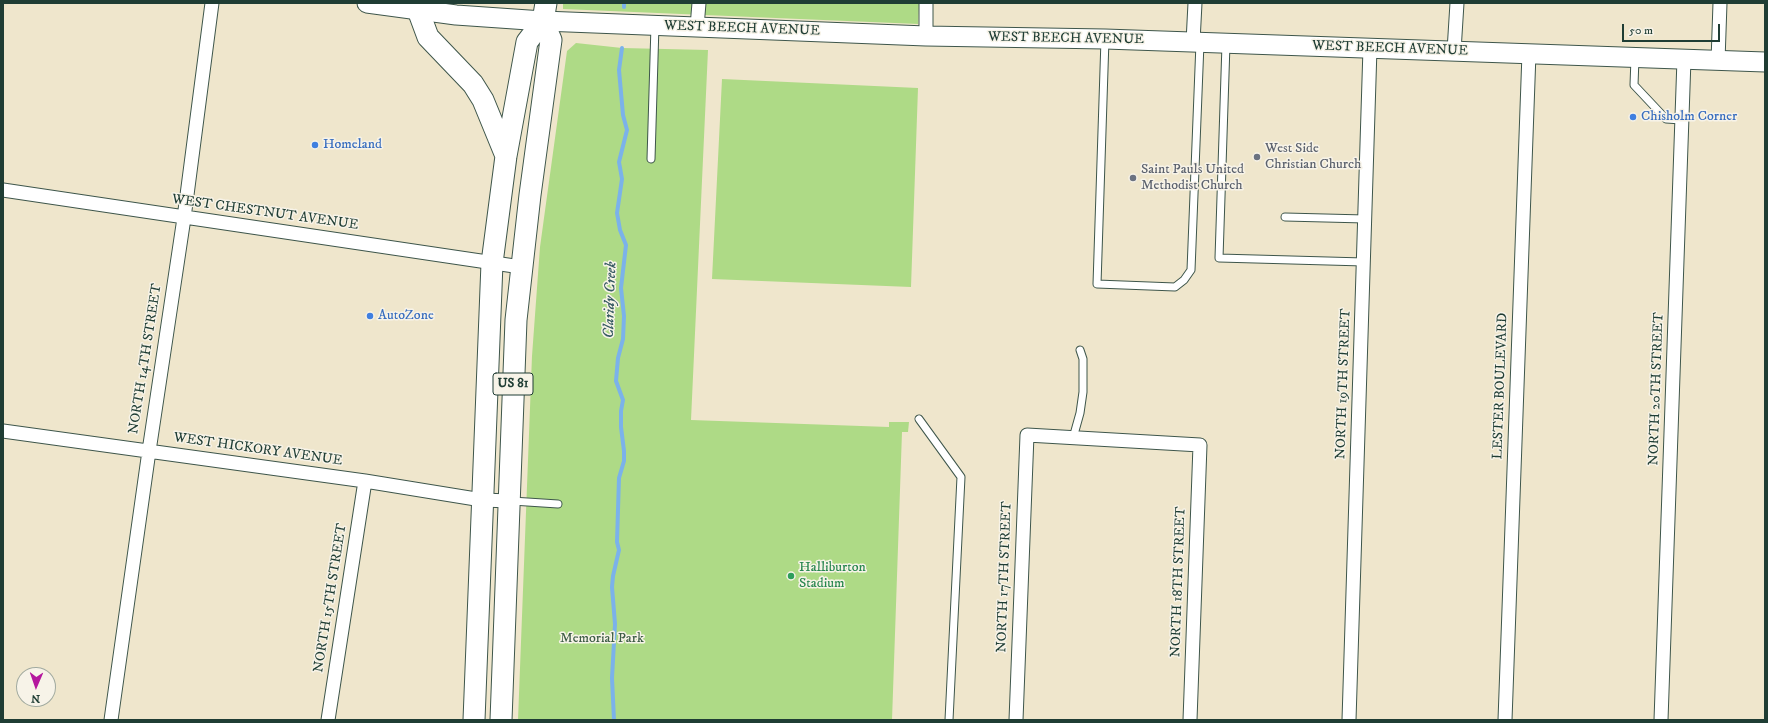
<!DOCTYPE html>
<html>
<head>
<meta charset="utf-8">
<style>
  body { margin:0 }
  #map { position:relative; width:1768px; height:723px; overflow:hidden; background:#efe6cc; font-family:"IM FELL DW Pica",serif }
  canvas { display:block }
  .frame { position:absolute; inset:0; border:4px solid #1f3d34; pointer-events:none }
  .north { position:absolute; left:16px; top:667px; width:40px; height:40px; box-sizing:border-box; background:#f7f3e8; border:1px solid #a1aaa0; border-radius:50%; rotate:182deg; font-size:11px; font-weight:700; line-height:16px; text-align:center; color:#1f3d34 }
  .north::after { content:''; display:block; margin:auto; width:14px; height:18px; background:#b5179e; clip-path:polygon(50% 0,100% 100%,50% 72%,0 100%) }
  .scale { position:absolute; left:1622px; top:24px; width:98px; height:18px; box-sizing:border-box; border:2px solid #1f3d34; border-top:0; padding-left:5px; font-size:12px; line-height:14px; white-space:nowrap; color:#1f3d34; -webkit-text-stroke:3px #f7f3e8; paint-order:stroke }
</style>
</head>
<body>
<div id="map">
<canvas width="1768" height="723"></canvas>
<div class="frame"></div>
<div class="north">N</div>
<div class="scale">50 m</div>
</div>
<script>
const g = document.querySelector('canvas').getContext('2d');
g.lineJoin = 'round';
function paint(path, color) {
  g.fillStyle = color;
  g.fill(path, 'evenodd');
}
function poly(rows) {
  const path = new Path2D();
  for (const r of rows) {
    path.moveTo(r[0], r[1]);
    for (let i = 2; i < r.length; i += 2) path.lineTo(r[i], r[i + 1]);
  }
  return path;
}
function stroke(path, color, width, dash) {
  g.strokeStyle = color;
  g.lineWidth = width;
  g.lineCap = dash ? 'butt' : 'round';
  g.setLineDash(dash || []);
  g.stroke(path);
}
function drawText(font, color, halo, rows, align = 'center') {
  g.font = font + ' "IM FELL DW Pica",serif';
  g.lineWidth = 3;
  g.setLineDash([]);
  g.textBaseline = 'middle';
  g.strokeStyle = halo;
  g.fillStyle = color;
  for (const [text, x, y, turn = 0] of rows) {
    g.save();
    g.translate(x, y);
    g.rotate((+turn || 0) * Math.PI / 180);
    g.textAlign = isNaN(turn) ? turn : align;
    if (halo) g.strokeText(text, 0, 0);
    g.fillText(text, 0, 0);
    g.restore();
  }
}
paint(poly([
  [563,3,919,3,918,24,563,9],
  [576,43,622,48,708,50,691,420,889,427,889,422,909,422,908,432,902,432,892,720,518,720,532,356,540,247,567,51],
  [722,79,918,88,911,287,712,279]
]), '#aeda86');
stroke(poly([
  [624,3,624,7],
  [614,720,612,678,615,624,612,587,613,576,619,550,617,542,619,478,624,461,624,451,621,427,621,411,623,400,616,381,618,358,623,339,624,316,621,288,626,245,620,230,617,213,622,179,619,162,627,130,623,115,619,70,622,48]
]), '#7bb2ea', 4);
const lane = poly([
  [1105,39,1097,284,1175,287,1184,280,1191,270,1200,43],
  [1226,44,1219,258,1364,262],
  [1635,58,1634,85,1666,119,1682,120],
  [651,159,655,25],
  [1285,217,1365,219],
  [919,419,961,477,949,720],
  [1073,438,1080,413,1083,392,1083,359,1080,350],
  [512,501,558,504]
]);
const street = poly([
  [697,27,699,3],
  [926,36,926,3],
  [1193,42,1195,3],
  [1454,51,1457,3],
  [1718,61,1720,3],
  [3,190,521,267],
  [3,431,365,481,482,500,510,501],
  [111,720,149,451,184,218,212,3],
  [328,720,365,481],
  [1016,720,1027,435,1200,445,1190,720],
  [1349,720,1370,48],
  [1505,720,1529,53],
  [1661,720,1684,59]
]);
const secondary = poly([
  [367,3,456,15,543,21,926,36,1105,39,1765,62]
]);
const primary = poly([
  [418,10,428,37,473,84,483,100,506,156],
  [474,720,492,263,506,156,527,42,543,21],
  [501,720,516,320,530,195,551,40,543,21,546,3]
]);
stroke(lane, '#3e564b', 9);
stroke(street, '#3e564b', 15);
stroke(secondary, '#3e564b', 21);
stroke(primary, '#3e564b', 23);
stroke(lane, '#fff', 7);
stroke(street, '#fff', 13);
stroke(secondary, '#fff', 19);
stroke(primary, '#fff', 21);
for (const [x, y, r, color] of [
  [1633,117,4,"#3f7fe0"],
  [315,145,4,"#3f7fe0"],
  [1257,157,4,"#6b7280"],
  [1133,178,4,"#6b7280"],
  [370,316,4,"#3f7fe0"],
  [791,576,4,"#2e9e5b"]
]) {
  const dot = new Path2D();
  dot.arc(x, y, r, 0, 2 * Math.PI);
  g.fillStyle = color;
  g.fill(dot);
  stroke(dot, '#f7f3e8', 1.5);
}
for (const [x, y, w] of [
  [513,384,40]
]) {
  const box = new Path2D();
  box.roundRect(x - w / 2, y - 11, w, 22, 3);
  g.fillStyle = '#f7f3e8';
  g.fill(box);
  stroke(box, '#1f3d34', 1);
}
drawText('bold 13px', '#1f3d34', null, [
  ["US 81",513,384]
]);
drawText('14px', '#1f3d34', '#f7f3e8', [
  ["WEST BEECH AVENUE",742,29,2],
  ["WEST BEECH AVENUE",1066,39,1],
  ["WEST BEECH AVENUE",1390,49,2],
  ["WEST CHESTNUT AVENUE",265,213,8],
  ["NORTH 14TH STREET",146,359,-81],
  ["NORTH 19TH STREET",1344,384,-88],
  ["LESTER BOULEVARD",1501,386,-88],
  ["NORTH 20TH STREET",1657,389,-88],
  ["WEST HICKORY AVENUE",258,450,8],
  ["NORTH 17TH STREET",1005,577,-88],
  ["NORTH 18TH STREET",1179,582,-88],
  ["NORTH 15TH STREET",331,598,-81]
]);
drawText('14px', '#366cbe', '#f7f3e8', [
  ["Chisholm Corner",1641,117],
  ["Homeland",323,145],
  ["AutoZone",378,316]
], 'left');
drawText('14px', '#5b616d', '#f7f3e8', [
  ["West Side",1265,149],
  ["Christian Church",1265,165],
  ["Saint Pauls United",1141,170],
  ["Methodist Church",1141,186]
], 'left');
drawText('14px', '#27864d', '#f7f3e8', [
  ["Halliburton",799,568],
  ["Stadium",799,584]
], 'left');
drawText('14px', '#3c5c44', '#f7f3e8', [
  ["Memorial Park",602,639]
]);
drawText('italic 15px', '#365a62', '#f7f3e8', [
  ["Claridy Creek",611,300,-88]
]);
</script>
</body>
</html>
